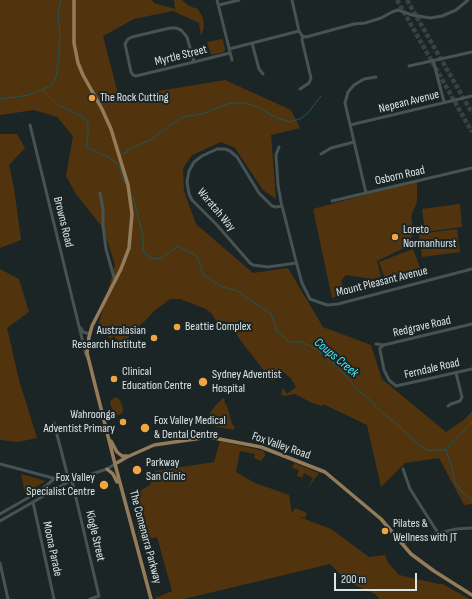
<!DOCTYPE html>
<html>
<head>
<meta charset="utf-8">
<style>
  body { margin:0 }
  #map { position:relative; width:472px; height:599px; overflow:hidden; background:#1b2526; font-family:"Sofia Sans Condensed",sans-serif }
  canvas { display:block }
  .scale { position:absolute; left:334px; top:573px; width:83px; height:18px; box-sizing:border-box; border:2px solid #dde4e5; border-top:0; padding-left:5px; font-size:12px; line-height:14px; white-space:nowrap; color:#dde4e5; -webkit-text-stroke:3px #1b2526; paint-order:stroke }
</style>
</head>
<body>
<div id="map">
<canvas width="472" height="599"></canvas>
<div class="scale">200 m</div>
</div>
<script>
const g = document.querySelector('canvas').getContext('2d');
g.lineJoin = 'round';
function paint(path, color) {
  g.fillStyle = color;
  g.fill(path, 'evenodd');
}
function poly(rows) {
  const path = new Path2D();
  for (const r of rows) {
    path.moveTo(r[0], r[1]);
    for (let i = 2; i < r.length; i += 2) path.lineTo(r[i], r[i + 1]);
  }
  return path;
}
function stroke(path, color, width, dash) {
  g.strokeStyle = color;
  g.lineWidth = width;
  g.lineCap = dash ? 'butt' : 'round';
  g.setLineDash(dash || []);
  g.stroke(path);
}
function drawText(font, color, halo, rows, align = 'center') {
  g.font = font + ' "Sofia Sans Condensed",sans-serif';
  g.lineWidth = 4;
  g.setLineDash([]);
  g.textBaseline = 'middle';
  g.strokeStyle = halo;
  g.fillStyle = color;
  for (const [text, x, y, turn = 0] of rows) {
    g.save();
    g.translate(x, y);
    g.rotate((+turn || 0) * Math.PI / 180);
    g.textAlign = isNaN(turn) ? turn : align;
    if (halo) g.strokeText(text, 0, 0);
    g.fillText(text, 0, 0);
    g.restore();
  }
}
paint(poly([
  [0,0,152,0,154,3,175,9,174,0,182,0,189,6,198,9,203,18,204,27,201,36,199,23,173,11,134,19,103,36,118,94,140,94,225,80,291,110,300,128,271,135,276,199,263,190,235,148,221,142,192,155,183,168,184,191,196,224,253,273,288,268,323,327,371,345,382,379,446,432,465,419,472,411,472,504,464,505,439,458,405,463,381,487,367,425,323,404,322,406,312,403,295,394,285,396,281,395,283,388,287,394,296,387,290,377,289,377,284,372,272,381,241,341,230,325,224,321,217,322,212,314,206,309,180,299,170,299,154,311,143,323,142,323,123,343,118,341,114,336,110,339,99,323,115,265,103,228,76,194,66,176,73,136,57,117,34,110,0,115],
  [221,39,223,40,225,50,224,52,211,55,207,42],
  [0,134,17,134,25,148,9,165,14,188,21,240,0,248],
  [417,181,417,202,411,216,414,233,404,248,377,261,381,277,371,279,346,275,341,281,347,294,332,298,313,209],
  [460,204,462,227,425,232,422,209],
  [457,229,460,252,422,257,419,234],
  [413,249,421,270,386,282,379,262],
  [0,269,19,279,29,312,7,328,19,380,37,438,18,442,0,440],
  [116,397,120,400,123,409,122,413,119,415,115,414,110,404,111,400],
  [223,398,225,400,224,402,227,406,232,424,235,427,233,430,214,426,208,421,208,416,215,406],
  [220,441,264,451,265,456,261,461,254,458,255,454,240,451,236,472,255,483,289,495,292,513,295,508,307,513,305,518,297,516,331,529,369,557,385,555,388,563,399,575,439,584,443,584,469,599,380,599,375,594,348,582,330,564,184,599,156,599,156,596,158,597,172,591,157,537,140,541,131,496,150,485,155,471,214,462],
  [294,463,319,473,307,489,313,478,304,473,302,478,297,476,299,470,292,468],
  [21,474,32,477,46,481,25,493]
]), '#51340d');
stroke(poly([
  [60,1,61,0],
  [43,90,58,105,82,116,85,119,88,123,88,135,86,147,111,158],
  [0,99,29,95,52,85,56,77,59,58,59,45,60,34,58,14,60,2],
  [123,154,127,152,127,150,150,140,181,118,189,116,202,114,230,103,243,103,258,107,277,118,290,122,300,119,307,114,321,96],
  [111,159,120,166,123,180,126,184],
  [133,196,143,236,143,251,148,256,153,259,161,258,178,246,197,256,203,275,222,287,236,290,271,314,277,331,289,342,301,342,315,348,339,368,358,390,370,400,381,412,398,425,419,445,427,450,446,450,450,461,455,482,462,492,472,500],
  [446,449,472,422]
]), '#1b585d', 1);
stroke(poly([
  [397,0,472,132],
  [407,0,472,113]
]), '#384243', 4.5, [4.5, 2]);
stroke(poly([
  [217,0,232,60],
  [292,0,299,31,302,36,306,37,354,24,365,23,381,18,392,12,398,10,412,15,430,18,442,16,456,10,468,0],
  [219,5,239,0],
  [252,43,259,69,263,74],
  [229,49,299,31],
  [433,60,444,102],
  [194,62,187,37,181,30,176,28,170,28,132,37,128,39,125,44,131,72,133,75,136,76,194,62,230,53],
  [409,66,472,52],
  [300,89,309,83,311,78,302,40,303,36],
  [30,125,86,355],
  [350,125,472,96],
  [279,147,276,155,278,185,281,202,297,265,302,283,310,299,327,305,338,304,472,269],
  [321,154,331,148,354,142],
  [100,193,103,209,103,226,106,249,115,281],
  [366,193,345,103,348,92,354,85,364,79,376,77],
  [332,201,472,168],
  [282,206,276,207,272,206,259,193,237,157,230,151,225,149,217,149,202,156,194,162,189,171,187,182,189,194,192,200,217,225,250,263,253,265,268,267,296,263],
  [81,328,83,332,90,334],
  [376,344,384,345,472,324],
  [384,345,380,348,380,350,384,370,389,380,396,386,472,369],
  [448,406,451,404,460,401,462,397,456,373],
  [54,423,69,481],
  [0,464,68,482,107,469,115,464],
  [403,469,410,489,438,533],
  [72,481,99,596,90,599],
  [33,502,54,599],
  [0,514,40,491,54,479],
  [0,521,68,482],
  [401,543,456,529,472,528],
  [0,563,8,599]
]), '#475253', 3);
stroke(poly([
  [74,0,74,43,78,63,83,75,102,109,111,129,128,185,132,214,129,248,121,269,92,326,89,337,87,353,115,464,151,599],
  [111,441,117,452,122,456,127,456],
  [115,464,127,457,154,445,209,437,261,447,325,472,381,519,411,554,434,571,472,595],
  [107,469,113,474,117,482]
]), '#947b5a', 3.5);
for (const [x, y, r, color] of [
  [92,98,4,"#f1a540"],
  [395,237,4,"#f1a540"],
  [177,327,4,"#f1a540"],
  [154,338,4,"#f1a540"],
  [114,379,4,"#f1a540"],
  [203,382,5,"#f1a540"],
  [123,422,4,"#f1a540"],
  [145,428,5,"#f1a540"],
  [137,470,5,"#f1a540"],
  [104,485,5,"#f1a540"],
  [385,531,4,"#f1a540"]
]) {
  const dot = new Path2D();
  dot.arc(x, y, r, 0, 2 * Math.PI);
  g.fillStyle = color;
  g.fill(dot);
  stroke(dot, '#1b2526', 1.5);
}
drawText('12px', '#dde4e5', '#1b2526', [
  ["Myrtle Street",181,56,-14],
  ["Nepean Avenue",409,102,-14],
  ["Osborn Road",400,176,-13],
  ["Waratah Way",216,210,50],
  ["Browns Road",63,222,76],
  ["Mount Pleasant Avenue",382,282,-14],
  ["Redgrave Road",422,327,-13],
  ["Ferndale Road",432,369,-13],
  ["Fox Valley Road",281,446,19],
  ["Kiogle Street",95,536,77],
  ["The Comenarra Parkway",145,537,75],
  ["Moona Parade",52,549,78]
]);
drawText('12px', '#dde4e5', '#1b2526', [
  ["The Rock Cutting",100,98],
  ["Loreto",403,230],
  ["Normanhurst",403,244],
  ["Beattie Complex",185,327],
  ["Australasian",146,331,"right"],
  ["Research Institute",146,345,"right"],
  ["Clinical",122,372],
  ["Education Centre",122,386],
  ["Sydney Adventist",212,375],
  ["Hospital",212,389],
  ["Wahroonga",115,415,"right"],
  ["Adventist Primary",115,429,"right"],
  ["Fox Valley Medical",154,421],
  ["& Dental Centre",154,435],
  ["Parkway",146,463],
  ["San Clinic",146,477],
  ["Fox Valley",95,478,"right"],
  ["Specialist Centre",95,492,"right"],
  ["Pilates &",393,524],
  ["Wellness with JT",393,538]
], 'left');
drawText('italic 13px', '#47ecfa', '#1b2526', [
  ["Coups Creek",336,358,40]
]);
</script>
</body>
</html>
